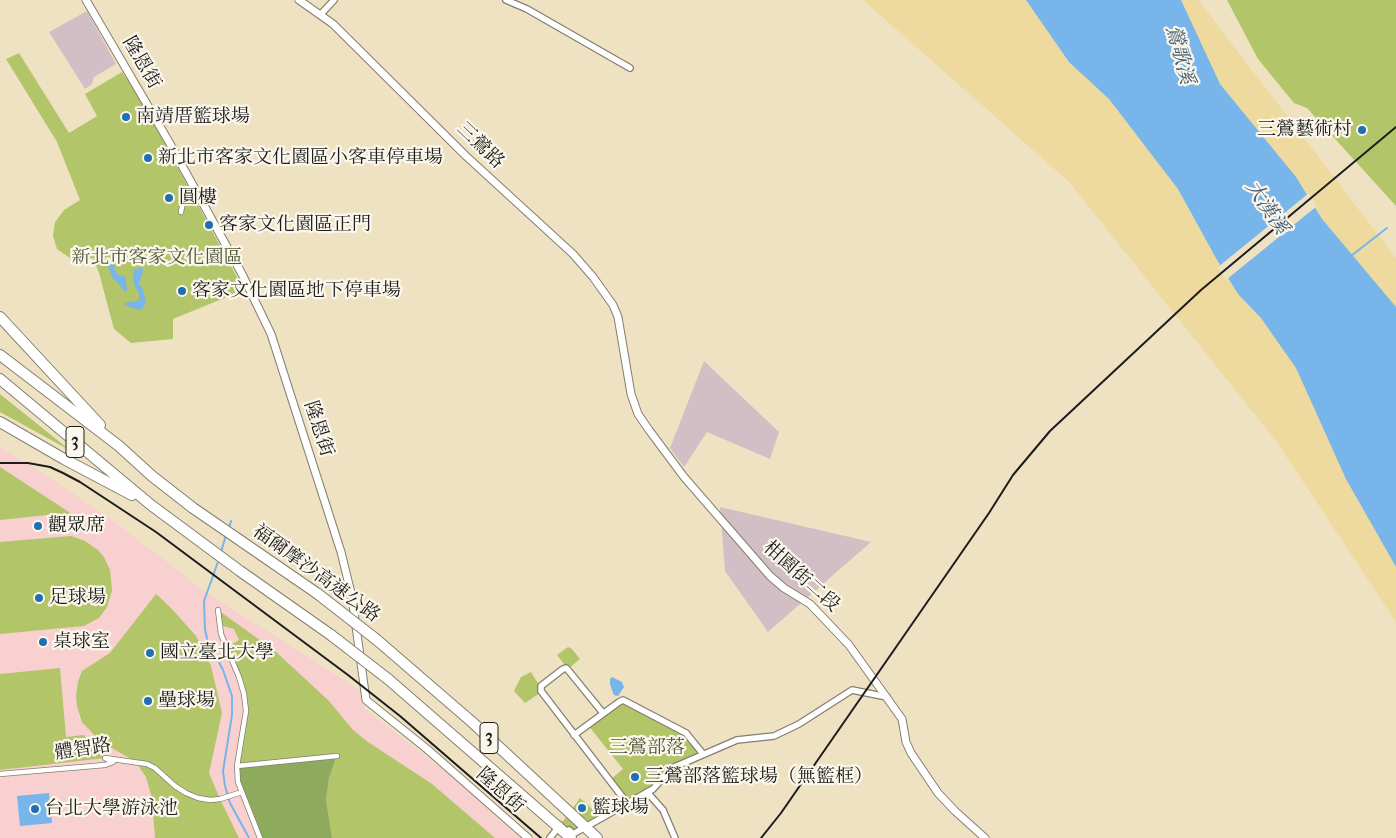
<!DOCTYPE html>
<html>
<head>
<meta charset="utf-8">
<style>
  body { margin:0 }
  canvas { display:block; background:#eee2c3 }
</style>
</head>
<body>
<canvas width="1396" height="838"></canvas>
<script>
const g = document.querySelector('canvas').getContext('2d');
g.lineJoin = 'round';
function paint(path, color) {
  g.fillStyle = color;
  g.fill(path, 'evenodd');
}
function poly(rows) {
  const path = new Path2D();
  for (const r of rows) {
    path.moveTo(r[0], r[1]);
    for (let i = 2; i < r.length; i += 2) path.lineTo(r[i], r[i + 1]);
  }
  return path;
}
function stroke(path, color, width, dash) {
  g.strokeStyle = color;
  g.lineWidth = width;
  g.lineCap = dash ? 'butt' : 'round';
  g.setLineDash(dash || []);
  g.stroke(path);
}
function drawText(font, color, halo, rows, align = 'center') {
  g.font = font + ' "IM FELL French Canon","Noto Serif TC",serif';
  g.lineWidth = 4.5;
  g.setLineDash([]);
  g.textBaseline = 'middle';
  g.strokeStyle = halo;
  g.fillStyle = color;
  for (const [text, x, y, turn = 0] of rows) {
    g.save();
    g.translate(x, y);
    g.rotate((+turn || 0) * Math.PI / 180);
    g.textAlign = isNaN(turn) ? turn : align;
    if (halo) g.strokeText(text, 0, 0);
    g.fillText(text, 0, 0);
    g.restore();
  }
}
paint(poly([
  [0,448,32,466,116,523,207,593,363,692,364,708,462,785,519,838,0,838]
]), '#f7d0cf');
paint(poly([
  [87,11,116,64,94,77,92,84,85,89,49,32],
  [704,361,779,432,770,459,707,432,684,467,670,448],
  [720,507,871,542,768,632,725,571]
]), '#d2bec5');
paint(poly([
  [1227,0,1396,0,1396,206,1307,108,1294,103,1258,59],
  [19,53,69,133,97,116,85,94,122,72,136,91,152,120,244,290,173,319,173,339,131,343,114,329,99,273,93,258,81,259,70,258,57,249,53,236,55,222,64,210,80,200,57,142,6,59],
  [0,394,71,451,0,412],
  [0,467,75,516,56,514,0,520],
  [71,536,85,541,98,550,104,557,110,570,111,578,112,591,107,607,99,618,84,626,0,634,0,542],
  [156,594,172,609,196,636,211,666,222,713,209,773,220,799,239,838,155,838,152,798,146,777,136,762,100,741,82,722,77,706,76,696,78,682,82,671,110,653],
  [218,610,275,651,329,701,353,730,368,742,432,784,495,838,332,838,326,800,329,778,337,757,237,766,246,711,244,694,227,647,239,640,234,629,220,625],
  [568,647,572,649,580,659,568,669,557,655],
  [60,668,66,737,84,735,96,752,105,758,0,770,0,674],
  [531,672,539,685,540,693,525,703,514,691,521,677],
  [623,700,686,733,703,754,672,768,653,789,627,803,609,781,623,769,588,725],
  [580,798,601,817,573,834,561,824]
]), '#b2c569');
paint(poly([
  [337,756,329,778,326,800,332,838,260,838,242,792,237,766]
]), '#8daa5d');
paint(poly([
  [863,0,1197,0,1199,1,1396,258,1396,622,1276,441,1069,182]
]), '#eeda9e');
paint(poly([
  [1026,0,1181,0,1220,84,1296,177,1322,219,1396,307,1396,567,1346,479,1296,368,1261,318,1238,294,1217,260,1178,189,1109,99,1069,62],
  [109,264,114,265,115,267,114,269,117,274,125,277,127,290,125,292,118,283,112,277,108,266],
  [142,267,143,271,139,284,142,287,146,302,143,308,139,310,125,305,125,303,137,301,139,299,139,293,135,287,133,277,134,270],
  [612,677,622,682,624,687,618,696,614,695,613,693,610,684,610,679],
  [49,793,52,823,20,826,17,796]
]), '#77b5ea');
paint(poly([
  [1309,193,1317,206,1226,280,1218,267]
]), '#eee2c3');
stroke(poly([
  [1351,256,1387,228],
  [229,528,231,521],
  [221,552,226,535],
  [219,559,204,601,205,629,207,639,223,670,232,696,232,715,223,771,225,786,230,803,249,838]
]), '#77b5ea', 2);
const pedestrian = poly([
  [181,212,183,202,198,195],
  [218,610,221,634,239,677,244,694,246,711,237,766,238,782,260,838],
  [237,766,337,756],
  [0,774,105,765,113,762,105,758,147,764,155,768,175,786,186,793,198,798,210,800,220,799,242,792]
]);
const minor = poly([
  [506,0,527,9,630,68],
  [320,15,334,0],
  [603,713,568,670,566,668,563,669,541,686,541,691,627,803],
  [574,735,619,702,623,700,686,733,703,754],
  [647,792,663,810,675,838],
  [569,830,573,834,653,789,672,768,737,740,774,736,799,724,852,690,887,697],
  [550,838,560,825]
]);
const tertiary = poly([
  [86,0,169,142,243,276,271,334,341,552,352,597,366,700,427,749,528,838],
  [299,0,333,24,466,156,573,254,593,277,613,305,618,317,631,394,638,414,649,430,684,477,770,576,784,588,810,604,849,645,902,719,906,742,911,753,938,793,955,811,985,838]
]);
const motorway = poly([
  [0,317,100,425],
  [0,355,119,446,152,476,193,508,318,594],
  [0,379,151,505,240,571,331,635],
  [0,422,64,459,132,495],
  [377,640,472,722,597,838],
  [388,679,571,838]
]);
stroke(pedestrian, '#857f70', 6);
stroke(minor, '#857f70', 8);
stroke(tertiary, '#857f70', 9);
stroke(motorway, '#857f70', 12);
stroke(pedestrian, '#fff', 4.5);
stroke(minor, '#fff', 5.5);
stroke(tertiary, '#fff', 7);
stroke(motorway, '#fff', 10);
stroke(poly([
  [0,463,28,463,50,467,63,473,80,482,156,532,348,675,400,716,541,838],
  [761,838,781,813,989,513,1013,475,1050,431,1201,290,1396,127]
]), '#1c1c1c', 2);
const motorwayBridge = poly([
  [318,594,377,640],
  [331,635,388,679]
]);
stroke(motorwayBridge, '#857f70', 12, []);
stroke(motorwayBridge, '#fff', 10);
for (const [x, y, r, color] of [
  [126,117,5,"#1f6fb2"],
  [1362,130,5,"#1f6fb2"],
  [148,158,5,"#1f6fb2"],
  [169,198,5,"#1f6fb2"],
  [209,225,5,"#1f6fb2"],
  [182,291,5,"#1f6fb2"],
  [38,526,5,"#1f6fb2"],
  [39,598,5,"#1f6fb2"],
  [43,642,5,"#1f6fb2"],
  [150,653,5,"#1f6fb2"],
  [148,701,5,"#1f6fb2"],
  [635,777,5,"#1f6fb2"],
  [582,808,5,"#1f6fb2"],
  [35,809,5,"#1f6fb2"]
]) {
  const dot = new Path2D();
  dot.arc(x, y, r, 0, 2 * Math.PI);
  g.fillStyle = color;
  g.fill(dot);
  stroke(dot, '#fbf7ec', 2);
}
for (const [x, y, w] of [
  [75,442,18],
  [489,738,18]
]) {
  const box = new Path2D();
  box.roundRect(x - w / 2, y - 15.5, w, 31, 4);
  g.fillStyle = '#fbf7ec';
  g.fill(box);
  stroke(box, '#1c1c1c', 1);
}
drawText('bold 18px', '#1c1c1c', null, [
  ["3",75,442],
  ["3",489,738]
]);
drawText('19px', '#1c1c1c', '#fbf7ec', [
  ["隆恩街",141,63,60],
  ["三鶯路",480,146,44],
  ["隆恩街",318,429,72],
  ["福爾摩沙高速公路",316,574,36],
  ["柑園街二段",801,577,42],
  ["體智路",83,750,-9],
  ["隆恩街",500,791,42]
]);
drawText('19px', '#1c1c1c', '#fbf7ec', [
  ["南靖厝籃球場",136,117],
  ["三鶯藝術村",1352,130,"right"],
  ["新北市客家文化園區小客車停車場",158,158],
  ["圓樓",179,198],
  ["客家文化園區正門",219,225],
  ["客家文化園區地下停車場",192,291],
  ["觀眾席",48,526],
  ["足球場",49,598],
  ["桌球室",53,642],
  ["國立臺北大學",160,653],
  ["壘球場",158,701],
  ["三鶯部落籃球場（無籃框）",645,777],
  ["籃球場",592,808],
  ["台北大學游泳池",45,809]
], 'left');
drawText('19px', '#505737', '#fbf7ec', [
  ["新北市客家文化園區",157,258],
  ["三鶯部落",647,748]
]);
drawText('italic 20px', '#40596e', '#fbf7ec', [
  ["鶯歌溪",1179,55,75],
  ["大漢溪",1266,208,56]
]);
</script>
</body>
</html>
